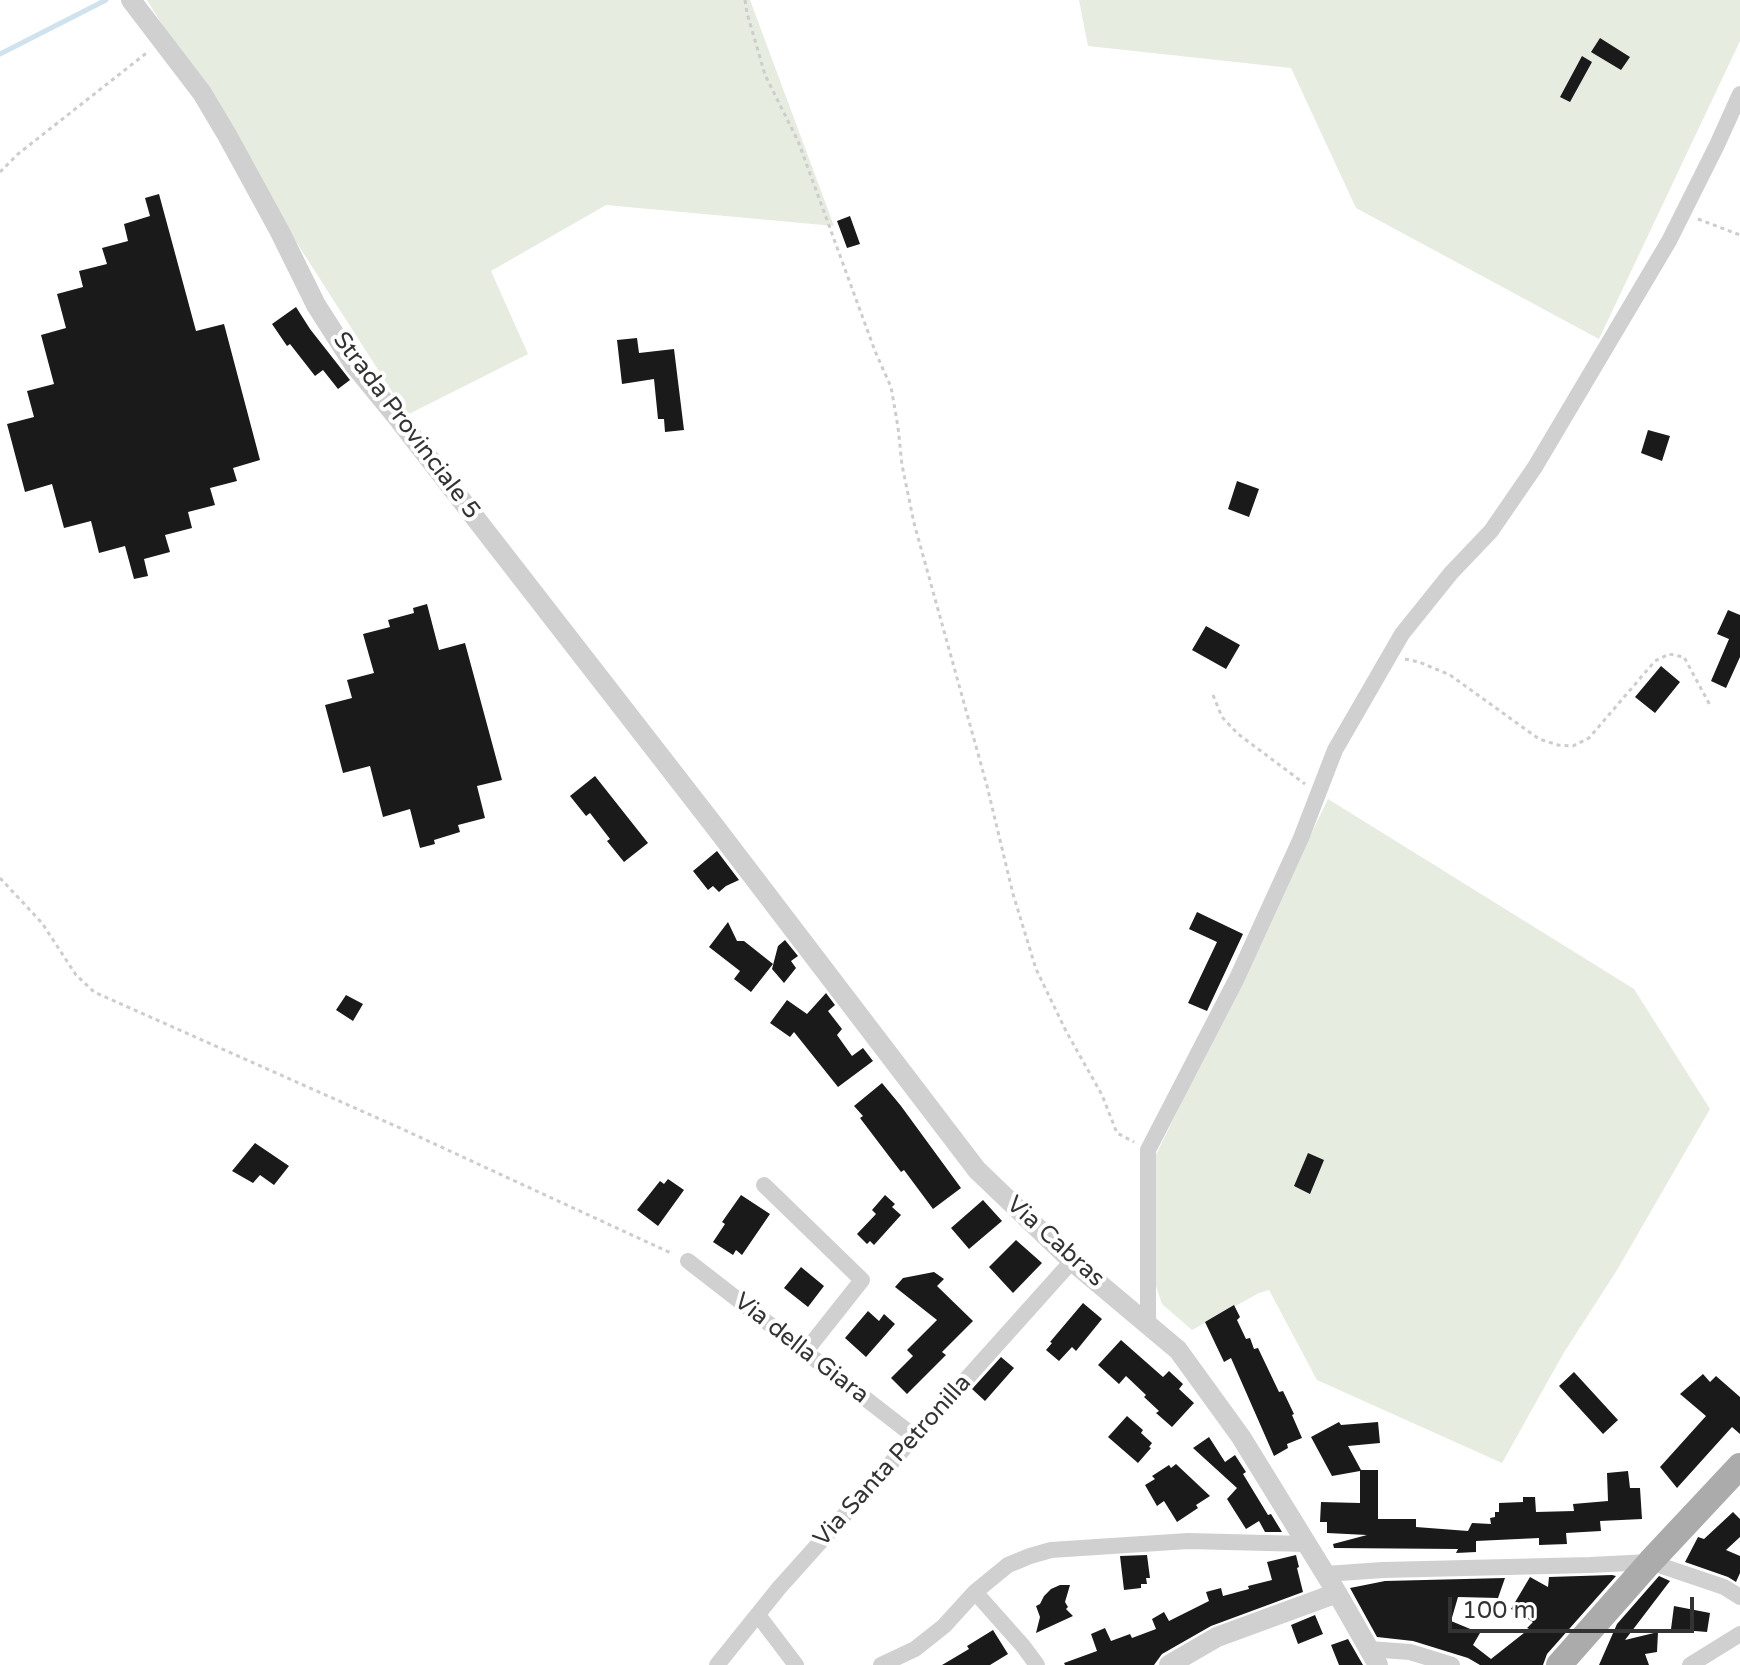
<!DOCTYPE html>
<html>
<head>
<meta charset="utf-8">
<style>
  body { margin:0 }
  #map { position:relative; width:1740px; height:1665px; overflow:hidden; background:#fff; font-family:"Varela Round",sans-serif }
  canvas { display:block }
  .scale { position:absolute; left:1448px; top:1597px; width:246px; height:36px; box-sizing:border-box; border:4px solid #333; border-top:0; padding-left:10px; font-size:24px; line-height:28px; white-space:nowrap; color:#333; -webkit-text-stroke:6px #fff; paint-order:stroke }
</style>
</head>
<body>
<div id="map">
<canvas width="1740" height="1665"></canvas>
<div class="scale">100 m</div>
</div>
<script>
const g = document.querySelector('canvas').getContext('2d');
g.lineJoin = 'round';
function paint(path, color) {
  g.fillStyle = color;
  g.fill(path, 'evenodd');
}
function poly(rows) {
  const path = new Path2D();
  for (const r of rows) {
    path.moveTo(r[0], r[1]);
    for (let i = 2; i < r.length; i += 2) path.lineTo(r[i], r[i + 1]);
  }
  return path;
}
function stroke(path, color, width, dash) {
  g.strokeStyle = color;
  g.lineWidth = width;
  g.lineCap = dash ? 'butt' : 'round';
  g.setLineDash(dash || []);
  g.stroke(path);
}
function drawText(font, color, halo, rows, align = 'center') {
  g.font = font + ' "Varela Round",sans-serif';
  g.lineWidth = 8;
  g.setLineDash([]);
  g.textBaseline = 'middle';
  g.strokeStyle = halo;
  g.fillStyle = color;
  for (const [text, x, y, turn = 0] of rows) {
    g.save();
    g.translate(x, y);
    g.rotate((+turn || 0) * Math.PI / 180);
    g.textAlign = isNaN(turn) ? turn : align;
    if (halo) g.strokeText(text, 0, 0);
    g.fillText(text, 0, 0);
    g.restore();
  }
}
paint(poly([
  [147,0,750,0,834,226,606,205,491,271,528,354,407,415,286,226],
  [1079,0,1740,0,1740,41,1599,339,1356,208,1291,68,1088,46],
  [1328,799,1634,989,1710,1109,1617,1270,1563,1354,1502,1463,1317,1380,1269,1290,1259,1293,1192,1330,1162,1304,1154,1280,1155,1157]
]), '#e6ecdf');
stroke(poly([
  [0,54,106,0]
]), '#cfe2ee', 5);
paint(poly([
  [1600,38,1630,57,1621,70,1591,52],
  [1582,56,1592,62,1570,102,1560,97],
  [159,194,196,331,224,324,260,460,233,468,237,481,210,488,215,505,188,512,192,528,165,535,170,552,144,559,148,576,134,579,125,546,99,553,91,521,64,528,52,484,25,492,7,424,34,417,27,391,54,384,41,335,66,328,57,294,83,287,79,271,107,264,102,248,128,241,124,224,150,216,145,198],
  [850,216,860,244,847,248,837,221],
  [296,307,310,329,350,380,338,389,323,370,315,376,290,344,287,346,272,324],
  [637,338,639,353,674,349,684,430,665,432,664,419,658,419,654,379,622,384,617,340],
  [1648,430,1670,436,1662,461,1641,453],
  [1237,481,1259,489,1249,517,1228,509],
  [427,604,439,650,465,643,502,780,477,786,485,818,458,825,460,832,434,840,435,844,420,848,410,809,383,817,370,766,343,773,325,705,352,698,347,680,374,673,363,634,390,627,388,620,414,613,413,608],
  [1728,610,1740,615,1740,657,1726,688,1711,681,1729,639,1717,634],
  [1206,626,1240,645,1226,669,1192,650],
  [1661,666,1680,682,1655,713,1635,697],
  [595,776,648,843,624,862,607,841,610,839,590,813,586,816,570,796],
  [717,851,739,880,726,886,719,892,713,886,708,890,693,871],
  [1197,912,1243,934,1207,1011,1188,1003,1217,942,1189,929],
  [728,922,737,941,744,941,773,964,751,992,734,979,740,971,709,947],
  [785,940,798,956,791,961,796,968,784,983,772,969,778,946],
  [826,993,835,1005,828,1011,842,1029,837,1035,852,1056,863,1048,873,1061,838,1087,794,1032,790,1037,770,1023,787,1000,807,1014],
  [346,995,363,1004,353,1021,336,1010],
  [882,1083,901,1106,961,1188,933,1209,904,1170,901,1172,860,1118,863,1116,854,1106],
  [255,1143,289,1166,274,1185,260,1175,253,1183,232,1171],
  [1308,1153,1324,1160,1310,1194,1294,1186],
  [668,1179,684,1190,658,1226,637,1210,660,1181,664,1184],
  [741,1195,770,1214,742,1255,736,1250,733,1255,713,1242,725,1224,722,1222],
  [885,1195,895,1204,892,1207,901,1215,874,1245,870,1241,867,1244,857,1234,876,1214,872,1210],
  [983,1200,1002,1221,969,1249,951,1228],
  [1016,1240,1042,1263,1013,1293,989,1267],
  [801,1267,824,1286,808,1307,784,1288],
  [934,1272,944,1279,937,1286,973,1321,942,1352,946,1355,907,1394,891,1378,913,1356,907,1350,937,1320,895,1287,903,1278],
  [1083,1303,1102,1319,1076,1351,1072,1347,1059,1361,1046,1350,1052,1343,1050,1342],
  [1234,1305,1240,1317,1237,1320,1246,1339,1250,1338,1254,1349,1258,1348,1279,1392,1283,1391,1294,1414,1292,1415,1302,1438,1287,1444,1288,1448,1274,1456,1231,1358,1224,1362,1205,1322],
  [868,1311,879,1321,884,1314,895,1324,866,1357,845,1338],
  [1121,1340,1163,1377,1169,1371,1183,1384,1179,1389,1194,1403,1172,1427,1156,1413,1159,1411,1144,1397,1146,1395,1126,1376,1119,1384,1098,1365],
  [1001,1357,1014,1368,985,1401,972,1389],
  [1574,1372,1618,1420,1603,1434,1559,1386],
  [1703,1374,1710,1382,1716,1376,1740,1397,1740,1434,1732,1427,1677,1488,1660,1467,1706,1416,1680,1394],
  [1127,1416,1143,1430,1141,1433,1152,1443,1149,1447,1151,1448,1138,1463,1108,1437],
  [1339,1422,1341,1425,1378,1422,1380,1443,1348,1446,1361,1470,1378,1470,1378,1519,1416,1519,1416,1527,1468,1531,1472,1523,1491,1524,1490,1518,1495,1517,1495,1512,1499,1512,1499,1503,1523,1502,1523,1497,1535,1497,1536,1512,1574,1511,1573,1504,1608,1501,1607,1473,1628,1471,1630,1488,1640,1488,1642,1519,1600,1521,1601,1531,1566,1533,1567,1544,1539,1545,1539,1538,1476,1541,1476,1552,1456,1553,1458,1549,1334,1548,1333,1544,1367,1535,1327,1533,1327,1522,1320,1522,1321,1502,1360,1503,1360,1471,1332,1476,1311,1437],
  [1209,1437,1225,1462,1235,1455,1246,1472,1243,1474,1268,1515,1271,1514,1282,1532,1265,1532,1259,1521,1246,1529,1227,1499,1237,1488,1193,1448],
  [1176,1464,1210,1496,1196,1505,1198,1508,1177,1522,1164,1501,1157,1506,1145,1485,1155,1479,1152,1476,1169,1465,1171,1468],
  [1733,1512,1740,1519,1740,1537,1726,1550,1740,1556,1740,1573,1736,1582,1728,1577,1685,1562,1698,1537,1704,1539],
  [1147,1555,1150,1578,1146,1578,1147,1584,1141,1584,1141,1588,1124,1590,1120,1556],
  [1296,1555,1299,1567,1297,1568,1303,1592,1211,1626,1162,1654,1154,1665,1065,1665,1064,1663,1097,1651,1091,1634,1105,1628,1111,1641,1130,1634,1132,1638,1156,1629,1152,1619,1164,1612,1169,1621,1209,1601,1206,1592,1221,1588,1223,1596,1249,1589,1248,1586,1272,1580,1267,1562],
  [1612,1575,1616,1576,1547,1654,1543,1665,1480,1665,1468,1658,1413,1641,1377,1637,1350,1588,1385,1581,1505,1578,1498,1598,1458,1597,1451,1621,1480,1633,1473,1645,1491,1659,1529,1629,1527,1628,1533,1622,1511,1609,1530,1577,1548,1587,1549,1577],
  [1659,1576,1670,1581,1625,1640,1658,1632,1657,1652,1645,1654,1649,1665,1599,1665,1617,1624],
  [1060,1585,1070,1585,1065,1602,1068,1607,1066,1609,1073,1616,1036,1633,1040,1617,1036,1606,1040,1604,1044,1596,1051,1589],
  [1674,1606,1710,1613,1707,1632,1671,1629],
  [1315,1615,1323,1634,1298,1644,1291,1625],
  [993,1630,1008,1654,990,1665,942,1665,969,1649,967,1646],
  [1348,1639,1363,1665,1339,1665,1331,1645]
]), '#1a1a1a');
stroke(poly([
  [745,0,747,13,765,75,798,141,875,351,891,387,898,427,902,465,914,523,987,786,1013,894,1036,969,1066,1031,1102,1095,1117,1133,1134,1142],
  [0,172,18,154,149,51],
  [1698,219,1740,235],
  [1405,659,1419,662,1450,675,1539,739,1558,745,1573,746,1589,738,1655,661,1669,654,1684,657,1711,707],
  [1213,695,1222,717,1238,734,1305,784],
  [0,878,42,923,76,975,94,992,400,1128,673,1254]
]), '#cdcdcd', 3, [4, 4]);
stroke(poly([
  [764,1185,862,1280,805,1352],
  [688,1261,915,1437],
  [1148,1324,1148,1150,1237,978,1301,838,1335,750,1402,634,1451,573,1491,531,1535,467,1669,241,1717,145,1740,94],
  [1325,1574,1383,1570,1590,1565,1650,1562,1724,1587,1740,1597],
  [975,1592,1008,1565,1030,1556,1051,1550,1188,1541,1306,1544],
  [758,1615,796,1665],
  [1369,1649,1410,1652,1452,1665],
  [717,1665,779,1588,1072,1261],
  [881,1665,915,1649,944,1626,975,1592,1023,1646,1037,1665],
  [1690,1665,1740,1634]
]), '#d0d0d0', 16);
stroke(poly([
  [131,0,202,93,227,135,280,232,316,305,355,366,400,421,716,828,977,1170,1072,1261,1178,1350,1241,1437,1337,1593,1378,1665],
  [1169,1665,1217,1637,1337,1593]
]), '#d0d0d0', 20);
stroke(poly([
  [1559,1665,1650,1562,1740,1466]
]), '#ababab', 26);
drawText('24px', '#333', '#fff', [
  ["Strada Provinciale 5",406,426,53],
  ["Via Cabras",1055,1242,42],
  ["Via della Giara",801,1349,38],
  ["Via Santa Petronilla",893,1461,-48]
]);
</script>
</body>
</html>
